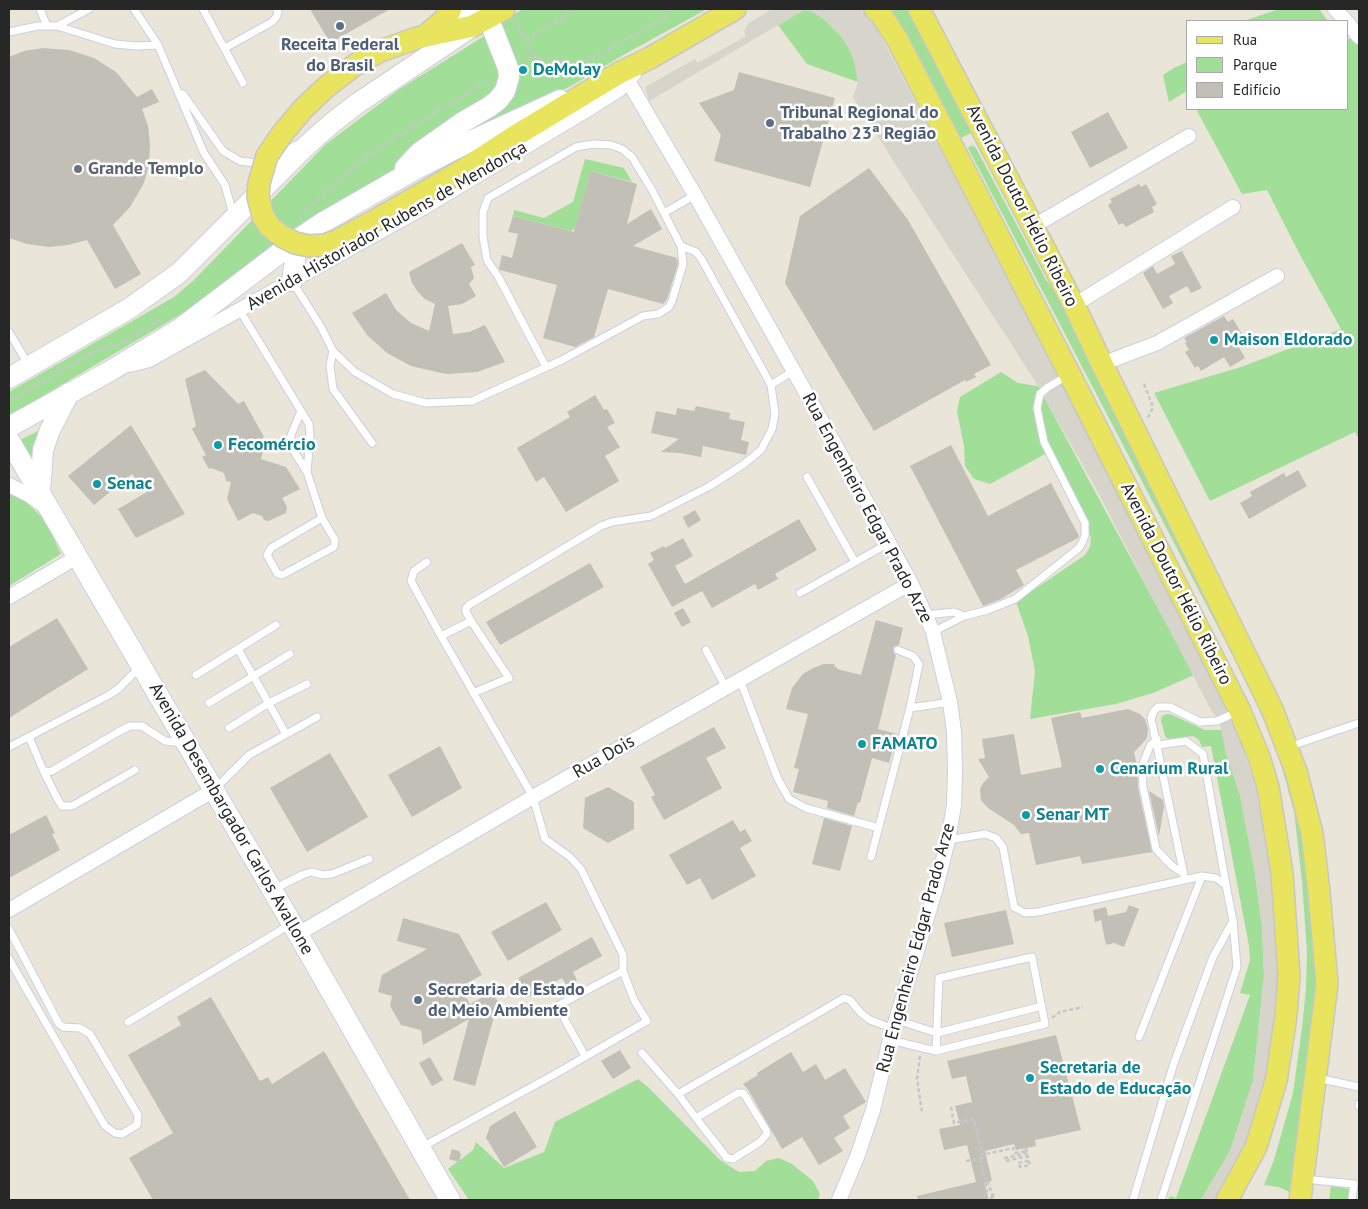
<!DOCTYPE html>
<html>
<head>
<meta charset="utf-8">
<style>
  body { margin:0 }
  #map { position:relative; width:1368px; height:1209px; overflow:hidden; background:#e9e5d9; font-family:"PT Sans",sans-serif }
  canvas { display:block }
  .frame { position:absolute; inset:0; border:10px solid #272727; pointer-events:none }
  .legend { position:absolute; left:1186px; top:20px; width:162px; height:90px; box-sizing:border-box; background:#fff; border:1px solid #a9a9a9; margin:0; padding:6px 9px; list-style:none; font-size:15px; color:#272727 }
  .legend li { display:flex; align-items:center; gap:10px; height:25px }
  .legend b { width:25px; border:1px solid #a9a9a9 }
</style>
</head>
<body>
<div id="map">
<canvas width="1368" height="1209"></canvas>
<div class="frame"></div>
<ul class="legend">
<li><b style="height:6px;background:#e9e45e"></b>Rua</li>
<li><b style="height:14px;background:#a1de97"></b>Parque</li>
<li><b style="height:14px;background:#c1bfb6"></b>Edifício</li>
</ul>
</div>
<script>
const g = document.querySelector('canvas').getContext('2d');
g.lineJoin = 'round';
function paint(path, color) {
  g.fillStyle = color;
  g.fill(path, 'evenodd');
}
function poly(rows) {
  const path = new Path2D();
  for (const r of rows) {
    path.moveTo(r[0], r[1]);
    for (let i = 2; i < r.length; i += 2) path.lineTo(r[i], r[i + 1]);
  }
  return path;
}
function stroke(path, color, width, dash) {
  g.strokeStyle = color;
  g.lineWidth = width;
  g.lineCap = dash ? 'butt' : 'round';
  g.setLineDash(dash || []);
  g.stroke(path);
}
function drawText(font, color, halo, rows, align = 'center') {
  g.font = font + ' "PT Sans",sans-serif';
  g.lineWidth = 5;
  g.setLineDash([]);
  g.textBaseline = 'middle';
  g.strokeStyle = halo;
  g.fillStyle = color;
  for (const [text, x, y, turn = 0] of rows) {
    g.save();
    g.translate(x, y);
    g.rotate((+turn || 0) * Math.PI / 180);
    g.textAlign = isNaN(turn) ? turn : align;
    if (halo) g.strokeText(text, 0, 0);
    g.fillText(text, 0, 0);
    g.restore();
  }
}
paint(poly([
  [522,9,707,9,625,54,571,86,452,143,220,291,9,416,9,392,174,297,193,281,326,144,398,90,481,38],
  [891,9,911,9,973,132,961,138],
  [1279,9,1319,9,1328,21,1244,21],
  [804,10,813,12,826,21,840,35,849,48,854,60,858,82,807,64,778,25],
  [1347,39,1359,39,1359,439,1355,432,1210,501,1154,393,1241,367,1341,329,1300,255,1267,190,1242,194,1196,109,1347,109],
  [1187,62,1187,91,1169,102,1163,75,1174,68],
  [972,145,976,148,1046,280,1066,306,1285,742,1325,961,1295,1195,1279,1187,1264,1185,1274,1160,1293,1093,1302,1028,1306,989,1307,952,1302,881,1294,811,1279,757,1270,730,1255,698,968,148],
  [585,159,624,168,632,182,590,171,575,229,571,231,513,216,514,210,544,218,573,202],
  [1001,372,1018,383,1038,386,1194,675,1153,693,1116,704,1030,719,1035,671,1028,636,1016,602,1085,555,1090,547,1091,537,1047,453,990,484,974,479,965,466,964,446,957,411,960,397],
  [38,431,33,448,34,466,18,441],
  [9,493,22,498,46,521,61,554,9,586],
  [1167,714,1172,715,1205,730,1222,730,1226,753,1240,795,1255,873,1262,927,1264,976,1253,1081,1230,1151,1201,1200,1168,1200,1170,1196,1176,1198,1250,995,1240,993,1250,960,1249,946,1211,746,1202,747,1199,740,1193,736,1168,739,1165,736,1161,720,1162,716],
  [638,1079,648,1087,720,1160,739,1172,755,1171,766,1161,779,1158,792,1164,813,1181,820,1194,818,1200,469,1200,448,1169,473,1150,476,1142,504,1168,544,1152,555,1122],
  [1331,1186,1350,1189,1348,1200,1329,1200]
]), '#a1de97');
paint(poly([
  [772,9,861,9,877,29,1107,468,1222,694,1239,736,1262,807,1275,887,1279,988,1275,1035,1259,1119,1221,1200,1201,1200,1230,1151,1253,1081,1264,976,1262,927,1255,873,1240,795,1226,753,1219,720,1212,712,1094,485,1035,381,922,206,853,97,858,82,854,60,849,48,840,35,826,21,813,12,804,10,649,101,645,87,695,59,698,63,746,36,744,31,748,24]
]), '#d6d4cb');
paint(poly([
  [310,9,390,9,330,43],
  [43,48,69,50,94,58,116,72,137,97,152,89,159,102,142,109,148,126,150,145,149,164,144,183,130,207,113,225,141,274,115,289,87,240,68,245,49,247,27,244,9,238,9,57,24,51],
  [739,72,835,98,810,187,714,161,721,135,699,103,734,90],
  [1108,112,1128,148,1090,168,1071,132],
  [869,168,908,220,991,365,974,374,976,377,966,382,965,380,874,431,785,283,800,216],
  [590,171,637,184,627,224,651,209,662,229,633,246,677,258,678,264,667,299,663,304,608,289,594,337,575,347,543,338,557,285,500,270,499,268,502,255,512,258,518,234,508,232,513,216,574,232],
  [1139,184,1141,187,1146,184,1157,204,1152,207,1154,212,1126,227,1123,223,1119,225,1108,205,1112,202,1110,199],
  [462,243,475,265,471,267,474,278,469,284,476,296,462,304,448,306,453,334,469,332,485,325,505,362,477,372,446,374,411,366,387,353,367,335,352,313,386,293,396,310,411,323,429,331,435,304,425,299,418,292,412,283,409,272],
  [1182,251,1202,288,1191,293,1187,286,1169,296,1173,303,1163,309,1143,273,1153,266,1157,274,1175,264,1171,256],
  [1224,316,1228,322,1233,319,1245,339,1237,344,1245,358,1230,367,1224,357,1201,371,1198,366,1195,368,1185,352,1189,350,1185,343,1187,342,1184,338],
  [205,370,238,404,244,401,264,437,245,448,263,451,261,459,286,467,300,489,282,498,287,507,286,513,268,521,264,520,262,516,253,513,238,521,227,499,231,482,226,481,224,473,211,468,209,469,202,457,206,455,192,429,196,426,185,379],
  [595,395,604,410,607,409,615,423,607,427,620,447,605,456,619,481,566,512,544,477,536,482,517,448,570,417,567,412],
  [696,406,730,413,729,419,745,422,741,440,749,442,746,455,703,446,701,457,680,453,661,452,679,439,651,433,656,411,676,415,677,408,694,411],
  [131,425,185,514,136,538,118,509,147,492,132,474,94,505,68,476],
  [951,445,988,516,1051,483,1079,536,1078,538,1016,570,1024,585,1001,599,983,606,910,466],
  [1298,470,1307,486,1249,519,1240,503,1252,496,1250,492,1284,473,1286,477],
  [695,510,701,520,688,528,683,517],
  [799,519,817,550,775,574,778,579,758,590,755,584,712,608,702,591,672,607,648,564,654,560,650,553,664,546,665,548,683,538,693,556,675,566,685,584],
  [590,563,604,587,500,645,486,622],
  [683,608,691,622,682,627,674,613],
  [57,618,88,669,9,718,9,647],
  [876,620,903,628,899,645,895,646,893,648,894,653,896,655,878,729,897,734,889,763,872,758,860,803,858,802,854,816,827,808,828,801,793,792,799,769,794,768,808,714,786,709,792,688,803,674,813,668,824,664,835,664,834,667,837,667,837,669,861,675],
  [1128,709,1140,714,1145,719,1148,729,1147,738,1143,743,1134,752,1137,765,1138,788,1152,852,1082,864,1080,856,1036,865,1029,833,1021,834,1014,825,988,808,981,800,980,789,983,783,989,777,978,759,985,758,982,739,1014,734,1021,775,1062,767,1051,718,1080,712,1082,718],
  [714,727,726,748,706,758,722,788,664,820,651,797,655,795,640,767],
  [440,746,462,788,412,817,388,775],
  [330,753,368,817,307,852,270,788],
  [608,787,634,802,634,829,608,843,583,828,585,798],
  [1149,791,1163,800,1164,807,1159,836],
  [46,815,55,833,52,834,60,850,9,878,9,835],
  [824,818,852,826,840,871,812,864],
  [733,820,740,832,745,829,752,841,740,848,756,876,712,900,700,878,687,885,669,855],
  [546,902,562,930,508,961,491,932],
  [1129,905,1139,909,1124,947,1114,943,1106,945,1101,920,1095,922,1093,910,1106,907,1108,916,1126,912],
  [1006,910,1014,944,952,957,944,923],
  [403,918,459,934,482,975,460,987,470,1004,492,992,498,1002,475,1086,453,1080,469,1019,423,1045,421,1030,401,1025,390,1006,392,996,378,992,382,975,427,949,397,941],
  [592,937,602,956,573,972,577,980,567,986,562,978,528,997,518,978],
  [211,997,260,1081,268,1077,272,1084,324,1051,410,1200,153,1200,129,1158,173,1133,128,1055,181,1025,177,1017],
  [1056,1035,1081,1130,1035,1140,1036,1146,1016,1150,1014,1144,985,1151,992,1181,984,1183,989,1200,918,1200,917,1196,976,1182,967,1145,944,1150,939,1129,960,1125,955,1106,972,1102,966,1076,952,1079,947,1061],
  [620,1050,631,1068,613,1079,601,1061],
  [791,1052,803,1072,816,1064,825,1080,845,1068,866,1102,843,1116,850,1128,834,1138,843,1151,819,1165,802,1137,782,1149,749,1091,743,1084,758,1075,757,1073],
  [430,1057,443,1080,432,1086,419,1063],
  [515,1111,537,1147,504,1167,486,1138,490,1126],
  [452,1149,459,1151,461,1155,459,1162,449,1159]
]), '#c1bfb6');
const lane = poly([
  [40,9,47,26],
  [134,9,158,45,204,153,225,185,233,214],
  [203,9,243,83],
  [57,26,115,44,136,46,158,45],
  [9,32,38,26,57,26,89,9],
  [225,48,272,22,277,16,278,9],
  [183,94,223,151,240,161,261,164],
  [275,158,296,145],
  [664,213,695,195],
  [681,246,696,252,702,260,771,385],
  [292,281,321,327,333,351,355,372,393,394,426,403,472,401,527,376,562,360,643,316,658,314,669,307,672,301,683,264,681,246,652,190,632,157,622,149,611,145,593,144,576,147,488,198,483,212,483,237,487,260,499,278,546,367],
  [239,309,309,424,310,437,307,472,322,518,335,540,334,547,284,574,281,575,277,573,267,555,271,548,322,518],
  [9,332,28,364],
  [333,351,330,366,333,389,372,443],
  [301,411,291,435,290,443,293,450,307,472],
  [807,477,855,562],
  [427,562,414,571,411,581,441,636],
  [800,593,889,543],
  [925,615,954,612,964,616,933,632],
  [964,616,988,610,1015,599,1079,548,1083,541,1085,535,1085,523,1044,442,1037,408,1040,394,1048,387,1067,376],
  [238,649,286,734],
  [706,650,726,688],
  [898,650,913,656,919,664,910,708],
  [196,675,276,625],
  [740,680,777,777,789,799,806,808,879,828],
  [473,693,509,678,471,621,466,612,466,608,469,605,601,526,612,522,651,516,710,486,744,464,761,450,772,429,775,414,771,385,793,371],
  [209,703,290,654],
  [229,728,269,703,307,684],
  [29,737,43,770,47,772,52,771,118,732,130,726,142,726,165,741,183,743],
  [1157,739,1150,746,1142,766,1143,787,1156,849,1172,866,1183,873],
  [1158,745,1186,741,1203,754,1226,885],
  [9,747,109,695,118,689,139,668],
  [1288,747,1359,723],
  [43,770,58,800,62,806,72,806,135,770],
  [216,788,249,755,317,717],
  [948,840,985,834,996,838,1003,847,1014,907,1025,913,1038,912,1202,876,1216,878,1226,885,1233,921,1237,967,1161,1200],
  [871,857,910,708,950,702],
  [1185,880,1151,718,1154,711,1158,707,1170,707,1200,722,1217,721,1237,712],
  [274,889,302,875,311,872,323,875,332,874,369,859],
  [9,929,59,1024,63,1027,80,1028,90,1034,138,1115,137,1125,122,1134,115,1133,105,1126,9,959],
  [897,1020,937,1033,1042,1006],
  [128,1022,291,924],
  [1139,1037,1202,876],
  [890,1040,936,1051,1045,1024,1032,957,939,978,936,1051],
  [642,1053,678,1094,696,1118,727,1158,733,1159,760,1142,767,1134,766,1130,744,1094,742,1093,738,1093,696,1118],
  [585,1056,565,1020,559,1005,623,971],
  [1317,1078,1359,1087],
  [678,1094,844,998,850,1000,861,1013,870,1020,894,1029],
  [1359,1104,1359,1106],
  [422,1147,557,1073,647,1021,634,1000,623,971,623,955,581,869,570,857,545,839,533,797,441,636,471,621],
  [1304,1179,1354,1184,1352,1200],
  [1133,1200,1173,1066,1213,957,1233,921]
]);
const street = poly([
  [1335,9,1346,21],
  [1347,22,1359,37],
  [628,81,695,195,838,450,911,583,933,632,950,702,954,732,955,771,954,805,948,840,936,888,890,1040,873,1110,857,1157,839,1200],
  [1032,227,1189,136],
  [1074,305,1233,207],
  [1102,364,1157,343,1277,276],
  [130,365,149,360,423,208,587,110,620,89,634,74],
  [9,485,29,495,43,505],
  [9,597,77,557],
  [9,910,214,790],
  [298,934,533,797,911,583]
]);
const secondary = poly([
  [405,168,419,153,463,122,489,107,498,100,505,91,509,77,508,68,488,17,483,9],
  [292,281,298,239],
  [9,378,130,308,179,273,306,146,332,123,358,103,473,26,463,9],
  [9,427,110,371,181,328,298,239,322,223,414,170,475,139,560,100],
  [9,440,298,934,450,1200],
  [40,494,43,450,50,430,69,393]
]);
const primary = poly([
  [875,9,880,13,897,39,1070,375,1240,711,1259,757,1268,787,1282,873,1289,975,1286,1016,1276,1081,1256,1147,1227,1200],
  [919,9,1074,305,1102,364,1272,709,1296,771,1312,833,1319,892,1327,984,1300,1200],
  [426,35,444,20,451,9],
  [380,51,417,38,473,26,504,9],
  [463,170,515,136,619,73,650,58,735,9]
]);
stroke(lane, '#cecee0', 9);
stroke(street, '#cecee0', 16);
stroke(secondary, '#cecee0', 22);
stroke(primary, '#c7c7c7', 24);
stroke(poly([
  [517,20,516,23,535,57],
  [526,40,574,11],
  [522,61,528,57,535,57,579,64,585,62,664,19,671,9],
  [298,218,348,172,383,145,491,79],
  [1144,384,1153,407,1147,420],
  [9,401,97,350,118,345,159,320,163,319],
  [1052,1018,1060,1012,1083,1007],
  [920,1056,917,1079,922,1112],
  [951,1107,954,1123,974,1119,982,1155,1013,1148,1015,1153,1027,1151],
  [1026,1148,1027,1153,1029,1162,1030,1165,1020,1167,1018,1163,1028,1161,1027,1156,1006,1161,1005,1158,1027,1153],
  [980,1159,985,1179],
  [966,1161,983,1158,982,1155],
  [987,1193,985,1179,987,1178,992,1195,995,1194],
  [990,1198,996,1196]
]), '#c7c7c7', 2.5, [4, 2.5]);
stroke(lane, '#fff', 7);
stroke(street, '#fff', 14);
stroke(secondary, '#fff', 20);
stroke(primary, '#e9e45e', 21);
const primaryBridge = poly([
  [380,51,355,65,326,87,302,110,282,134,267,156,259,183,258,197,263,216,270,227,283,237,295,243,309,246,325,245,338,240,374,221,463,170]
]);
stroke(primaryBridge, '#c7c7c7', 24, []);
stroke(primaryBridge, '#e9e45e', 21);
for (const [x, y, r, color] of [
  [340,26,5,"#5c6f8a"],
  [523,70,5,"#0f9aa8"],
  [770,123,5,"#5c6f8a"],
  [78,169,5,"#6b7280"],
  [1214,340,5,"#0f9aa8"],
  [218,445,5,"#0f9aa8"],
  [97,484,5,"#0f9aa8"],
  [862,744,5,"#0f9aa8"],
  [1100,769,5,"#0f9aa8"],
  [1026,815,5,"#0f9aa8"],
  [418,1000,5,"#5c6f8a"],
  [1030,1078,5,"#0f9aa8"]
]) {
  const dot = new Path2D();
  dot.arc(x, y, r, 0, 2 * Math.PI);
  g.fillStyle = color;
  g.fill(dot);
  stroke(dot, '#fff', 2);
}
drawText('bold 18px', '#4e5e75', '#fff', [
  ["Receita Federal",340,45,"center"],
  ["do Brasil",340,66,"center"],
  ["Tribunal Regional do",780,113],
  ["Trabalho 23ª Região",780,134],
  ["Secretaria de Estado",428,990],
  ["de Meio Ambiente",428,1011]
], 'left');
drawText('bold 18px', '#0d838f', '#fff', [
  ["DeMolay",533,70],
  ["Maison Eldorado",1224,340],
  ["Fecomércio",228,445],
  ["Senac",107,484],
  ["FAMATO",872,744],
  ["Cenarium Rural",1110,769],
  ["Senar MT",1036,815],
  ["Secretaria de",1040,1068],
  ["Estado de Educação",1040,1089]
], 'left');
drawText('bold 18px', '#5b616d', '#fff', [
  ["Grande Templo",88,169]
], 'left');
drawText('18px', '#272727', '#fff', [
  ["Avenida Doutor Hélio Ribeiro",1022,206,63],
  ["Avenida Historiador Rubens de Mendonça",387,226,-30],
  ["Rua Engenheiro Edgar Prado Arze",867,508,62],
  ["Avenida Doutor Hélio Ribeiro",1176,584,63],
  ["Rua Dois",604,757,-30],
  ["Avenida Desembargador Carlos Avallone",231,819,60],
  ["Rua Engenheiro Edgar Prado Arze",916,948,-75]
]);
</script>
</body>
</html>
